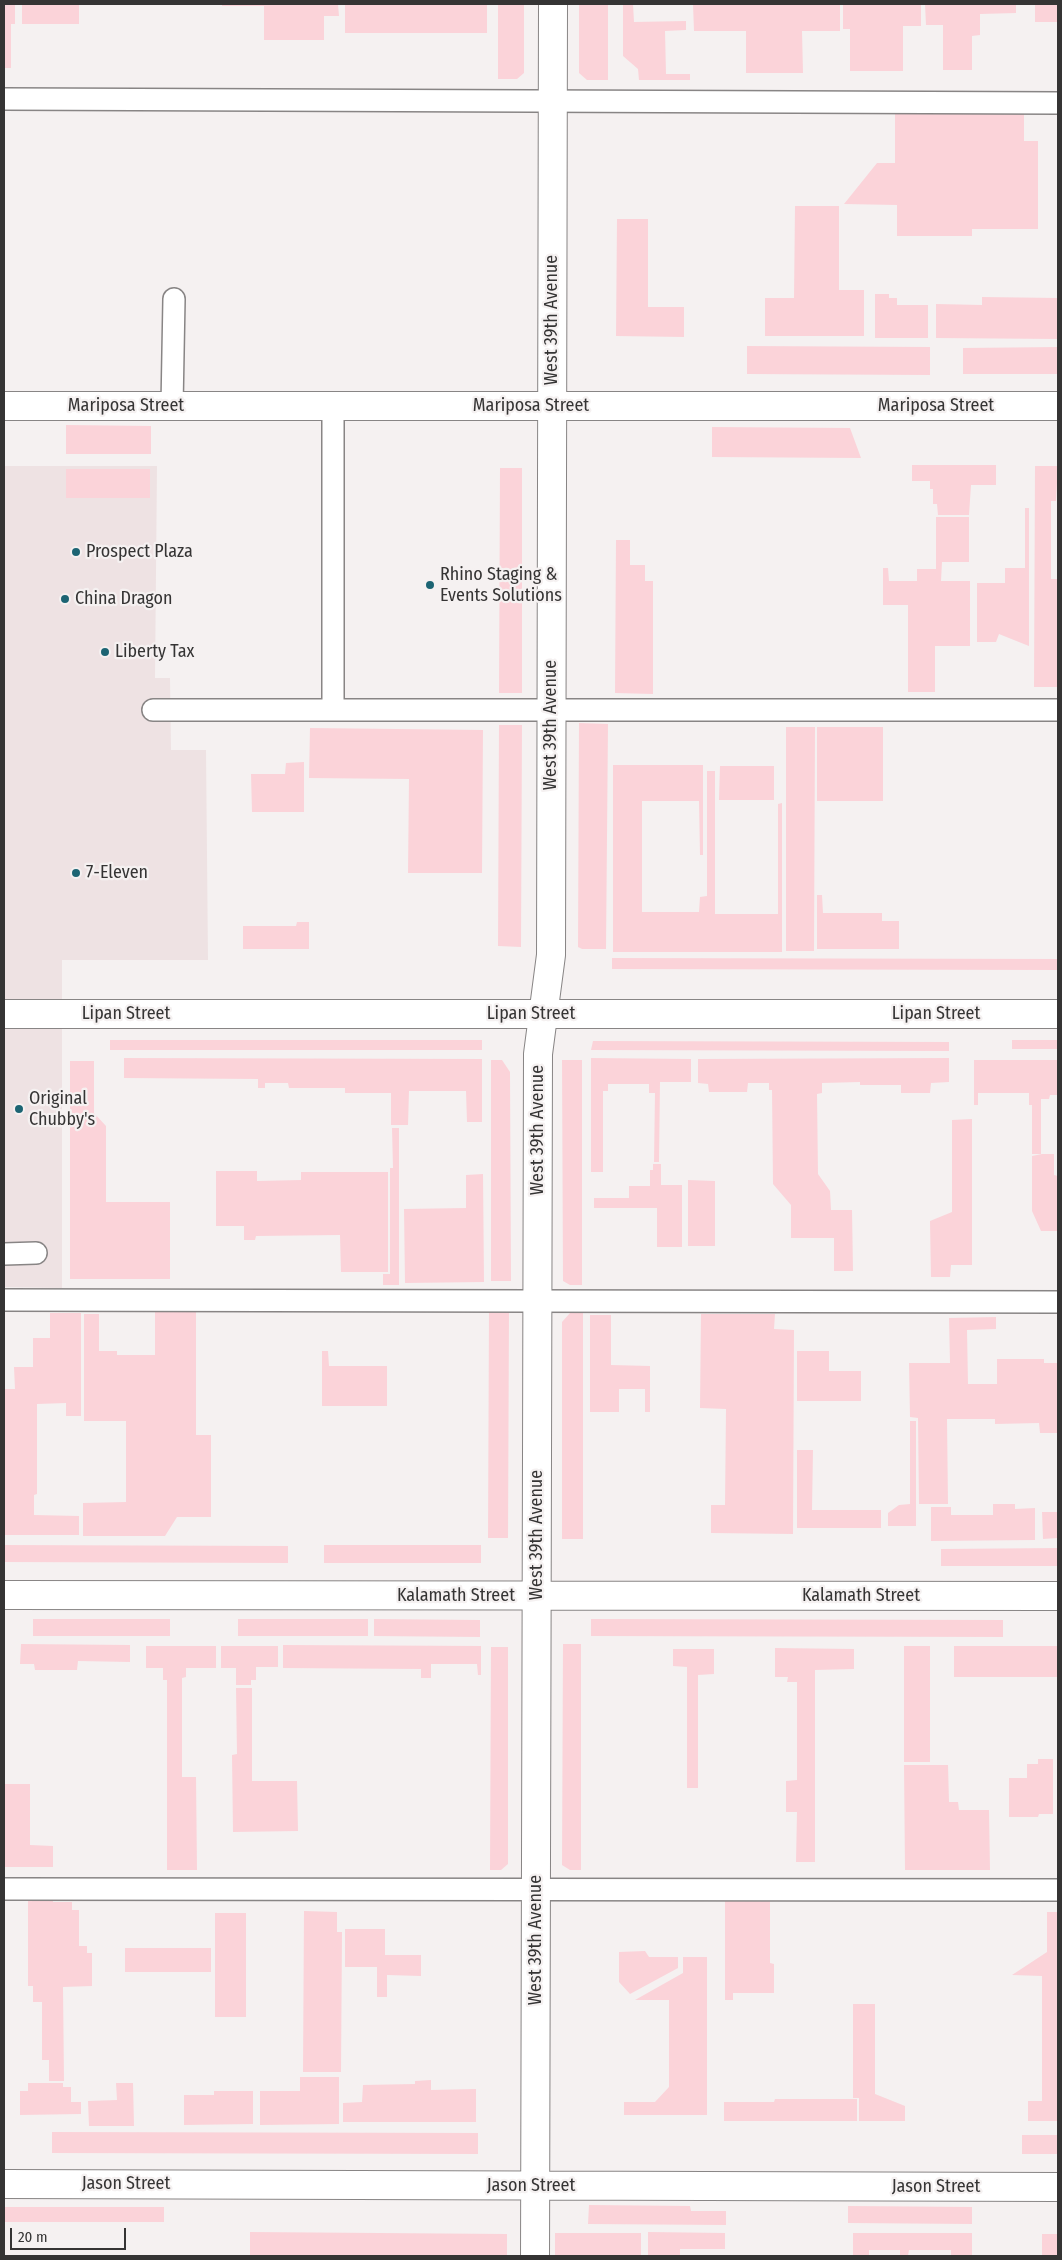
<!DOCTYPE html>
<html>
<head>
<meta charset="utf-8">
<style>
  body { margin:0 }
  #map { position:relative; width:1062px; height:2260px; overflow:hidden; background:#f5f1f1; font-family:"Fira Sans Condensed",sans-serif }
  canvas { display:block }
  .frame { position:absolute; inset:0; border:5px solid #353434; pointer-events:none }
  .scale { position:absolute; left:10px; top:2228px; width:116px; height:22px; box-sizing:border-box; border:2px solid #353434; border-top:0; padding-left:6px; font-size:15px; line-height:18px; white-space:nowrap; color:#353434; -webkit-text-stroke:4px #f5f1f1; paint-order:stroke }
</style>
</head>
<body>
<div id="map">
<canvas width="1062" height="2260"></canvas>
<div class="frame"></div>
<div class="scale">20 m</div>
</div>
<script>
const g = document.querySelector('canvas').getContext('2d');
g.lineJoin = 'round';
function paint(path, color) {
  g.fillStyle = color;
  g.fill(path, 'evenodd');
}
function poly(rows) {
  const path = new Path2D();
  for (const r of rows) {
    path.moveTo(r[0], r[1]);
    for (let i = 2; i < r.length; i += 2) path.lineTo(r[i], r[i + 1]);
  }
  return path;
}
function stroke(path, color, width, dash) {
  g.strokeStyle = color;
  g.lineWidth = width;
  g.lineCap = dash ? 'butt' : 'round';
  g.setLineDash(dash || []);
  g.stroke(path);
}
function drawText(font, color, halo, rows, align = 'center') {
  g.font = font + ' "Fira Sans Condensed",sans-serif';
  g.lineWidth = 4.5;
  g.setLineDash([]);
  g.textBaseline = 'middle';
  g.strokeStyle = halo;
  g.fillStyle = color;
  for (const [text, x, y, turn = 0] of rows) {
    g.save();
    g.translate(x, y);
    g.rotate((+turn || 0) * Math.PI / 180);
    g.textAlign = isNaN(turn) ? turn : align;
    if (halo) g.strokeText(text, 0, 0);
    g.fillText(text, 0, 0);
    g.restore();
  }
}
paint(poly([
  [4,466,157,466,155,678,170,678,171,750,206,750,208,960,62,960,62,1288,4,1287]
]), '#eee2e3');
paint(poly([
  [4,4,15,4,15,24,11,24,11,68,4,68],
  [22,4,79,4,79,24,22,24],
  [222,4,338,4,339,16,324,16,324,40,264,40,264,6,222,6],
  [345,4,487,4,487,33,345,33],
  [498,4,524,4,524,73,517,79,498,79],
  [579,4,608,4,608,80,587,80,579,73],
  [623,4,633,4,634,22,686,21,686,30,665,31,666,74,690,74,690,80,639,80,638,69,623,56],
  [693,4,840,4,840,31,802,31,803,73,746,73,746,31,694,31],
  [843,4,921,4,921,26,903,26,903,71,850,71,850,29,843,29],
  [925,4,1016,4,1016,13,980,14,980,35,972,36,972,70,943,70,943,25,926,25],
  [1035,4,1058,4,1058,22,1035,22],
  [895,114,1024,114,1024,141,1038,141,1038,229,972,229,972,236,897,236,897,205,844,204,877,163,895,163],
  [795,206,839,206,839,290,864,290,864,336,765,336,765,298,794,298],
  [617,219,648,219,648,307,684,307,684,337,616,336],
  [875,294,889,294,889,298,897,298,897,305,928,305,928,338,875,338],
  [982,297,1058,298,1058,339,936,338,936,304,982,305],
  [747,346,930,347,930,375,747,374],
  [1058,347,1058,374,963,374,963,348],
  [66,425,151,426,151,454,66,454],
  [712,427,850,428,861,458,712,457],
  [912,465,996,465,996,485,971,485,969,515,938,515,937,504,933,504,933,489,930,489,930,481,912,481],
  [1035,466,1058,466,1056,501,1051,501,1051,579,1058,579,1058,687,1034,687],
  [500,468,522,468,522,693,499,693],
  [66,469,150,469,150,498,66,498],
  [1025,508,1029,508,1029,646,999,634,996,642,977,642,977,583,1005,583,1005,568,1025,568],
  [936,517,969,517,969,562,942,562,941,581,970,581,970,646,935,646,935,692,908,692,908,605,883,605,883,568,888,568,889,581,917,581,917,569,936,569],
  [616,540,630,540,630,565,645,565,645,581,653,581,653,694,615,693],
  [579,723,608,724,606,949,582,949,578,947],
  [499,725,522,725,521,947,498,946],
  [786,727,815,727,814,951,786,951],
  [817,727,883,727,883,801,817,801],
  [310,728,483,730,482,873,408,873,409,779,309,778],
  [304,762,304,812,252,812,251,774,285,774,286,763],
  [613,765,703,765,703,855,700,855,699,801,642,801,642,912,699,912,700,897,707,896,707,771,715,771,715,914,778,914,778,804,782,803,782,952,613,952],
  [720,766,774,766,774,800,719,800],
  [817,895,822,895,823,913,882,913,882,921,899,921,899,949,817,949],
  [297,922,309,922,309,949,243,949,243,926,296,926],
  [612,958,1058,959,1058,970,612,969],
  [110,1040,482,1040,482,1050,110,1050],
  [1012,1040,1058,1040,1058,1049,1012,1049],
  [593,1041,949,1042,949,1051,591,1050],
  [124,1058,482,1059,482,1122,467,1122,466,1091,409,1091,408,1125,391,1125,391,1093,345,1093,345,1088,289,1088,288,1083,265,1083,265,1088,258,1088,258,1079,124,1078],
  [591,1058,691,1059,691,1082,660,1082,659,1162,654,1162,655,1093,649,1093,649,1084,608,1084,608,1091,603,1091,603,1172,591,1172],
  [949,1058,949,1082,931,1083,930,1093,901,1093,901,1085,860,1085,860,1082,822,1083,822,1093,817,1094,818,1174,830,1191,831,1210,852,1210,853,1271,834,1271,834,1238,791,1238,791,1205,773,1184,772,1090,769,1090,769,1083,748,1083,747,1092,709,1092,708,1084,698,1083,698,1059],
  [491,1060,502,1060,510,1072,511,1281,491,1281],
  [562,1060,582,1060,582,1285,570,1285,563,1281],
  [974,1060,1058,1060,1058,1095,1050,1095,1049,1099,1041,1099,1041,1154,1032,1154,1032,1105,1029,1105,1029,1093,978,1093,978,1105,974,1105],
  [70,1061,94,1061,94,1113,106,1126,106,1202,170,1202,170,1279,70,1279],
  [972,1119,972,1265,951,1265,950,1277,931,1277,930,1221,952,1212,952,1120],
  [392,1128,399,1128,399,1285,383,1285,383,1274,390,1274,390,1168,393,1168],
  [1042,1154,1054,1154,1054,1175,1058,1176,1058,1231,1041,1231,1032,1211,1032,1156],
  [653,1164,661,1164,661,1185,682,1185,682,1247,657,1247,657,1208,594,1208,594,1198,629,1198,629,1186,650,1186,650,1170,653,1170],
  [216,1171,257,1171,257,1181,301,1180,301,1172,388,1172,388,1272,341,1272,340,1235,256,1236,255,1240,244,1240,244,1226,216,1226],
  [483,1174,484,1282,405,1283,404,1209,466,1208,466,1175],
  [688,1180,715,1181,715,1246,688,1246],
  [489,1310,509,1310,508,1538,488,1538],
  [155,1312,196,1312,196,1435,211,1435,211,1517,177,1517,165,1536,83,1536,83,1503,126,1502,126,1421,84,1421,84,1314,99,1314,99,1351,117,1351,117,1355,155,1355],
  [50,1313,81,1313,81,1416,66,1416,66,1403,37,1404,37,1494,34,1495,34,1515,79,1516,79,1535,4,1535,4,1389,15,1389,14,1367,33,1367,33,1338,50,1338],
  [570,1313,583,1313,583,1539,562,1539,562,1322],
  [701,1314,775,1314,774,1329,794,1330,793,1534,711,1533,711,1505,725,1505,726,1409,700,1408],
  [590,1315,611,1315,611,1365,650,1366,650,1412,645,1412,645,1389,619,1389,619,1412,590,1412],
  [996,1317,996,1329,967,1330,968,1384,997,1384,997,1359,1044,1359,1044,1363,1058,1363,1058,1433,1040,1433,1039,1423,995,1424,995,1419,947,1419,948,1504,919,1504,918,1418,910,1417,909,1363,950,1363,949,1318],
  [322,1351,328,1351,329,1366,387,1366,387,1406,322,1406],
  [797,1351,829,1351,829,1371,861,1371,861,1401,797,1401],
  [910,1421,916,1421,916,1526,888,1526,888,1513,899,1505,910,1504],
  [797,1450,813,1450,812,1510,881,1510,881,1528,797,1528],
  [993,1504,1015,1504,1015,1509,1035,1508,1035,1540,931,1541,931,1507,951,1507,951,1515,993,1515],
  [1042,1512,1058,1512,1058,1538,1043,1539],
  [4,1545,288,1546,288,1563,4,1562],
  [324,1545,481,1545,481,1563,324,1563],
  [1058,1548,1058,1566,941,1566,941,1549],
  [33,1619,170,1619,170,1636,33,1636],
  [238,1619,368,1619,368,1636,238,1636],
  [374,1619,480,1620,480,1637,374,1636],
  [591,1619,1003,1620,1003,1637,591,1636],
  [21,1644,130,1645,130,1662,78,1661,77,1670,35,1670,34,1664,20,1664],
  [563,1644,581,1644,581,1870,570,1870,562,1865],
  [283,1645,481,1646,481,1675,478,1675,477,1664,431,1664,431,1678,421,1678,421,1669,283,1668],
  [146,1646,216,1646,216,1668,186,1668,186,1677,182,1678,182,1777,196,1777,197,1870,167,1870,167,1680,163,1680,163,1668,146,1668],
  [221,1646,278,1646,278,1667,256,1667,256,1680,251,1680,251,1685,236,1685,236,1668,221,1668],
  [904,1646,930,1646,930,1762,904,1762],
  [954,1646,1058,1646,1058,1677,954,1677],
  [491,1647,508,1647,508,1864,501,1870,490,1870],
  [775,1648,854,1649,854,1669,815,1670,815,1862,796,1862,797,1812,786,1812,786,1781,797,1780,797,1682,787,1682,788,1677,775,1677],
  [673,1649,714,1649,714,1674,698,1675,698,1788,687,1788,687,1667,673,1666],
  [236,1688,252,1688,252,1781,297,1781,298,1831,233,1832,232,1755,237,1754],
  [1038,1759,1053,1759,1053,1814,1039,1814,1038,1817,1009,1817,1009,1778,1027,1778,1027,1764,1038,1764],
  [904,1765,948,1765,949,1802,958,1802,959,1810,989,1810,990,1870,905,1870],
  [4,1784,30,1784,30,1845,53,1846,53,1867,4,1867],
  [28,1898,53,1898,53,1902,72,1902,72,1910,79,1910,79,1946,87,1946,87,1953,92,1953,92,1986,63,1987,64,2081,49,2081,49,2060,42,2060,42,2002,33,2002,33,1986,28,1986],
  [725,1901,770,1901,770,1963,774,1964,774,1993,733,1993,733,2000,725,2000],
  [304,1911,337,1912,337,1932,342,1932,341,2072,303,2072],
  [1047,1912,1058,1912,1058,2121,1028,2121,1028,2101,1042,2101,1042,1976,1012,1975,1047,1952],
  [215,1913,246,1913,246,2017,215,2017],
  [345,1929,385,1929,385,1955,421,1955,421,1976,387,1975,387,1997,377,1997,377,1967,345,1967],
  [125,1948,211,1948,211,1972,125,1972],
  [645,1951,649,1957,678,1957,678,1968,630,1994,619,1982,619,1952],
  [683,1957,707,1957,707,2115,624,2115,624,2102,655,2102,669,2087,669,2000,635,2000,683,1973],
  [853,2004,875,2004,875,2094,905,2106,905,2121,859,2121,859,2098,853,2098],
  [300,2077,339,2077,339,2124,260,2125,260,2091,300,2091],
  [431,2080,431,2090,476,2089,476,2122,343,2122,343,2103,362,2102,363,2085,415,2084,415,2081],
  [28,2083,63,2083,63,2087,71,2087,71,2102,81,2102,81,2114,20,2115,20,2091,28,2091],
  [116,2083,133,2083,134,2126,89,2126,88,2101,117,2100],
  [214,2091,253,2091,253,2124,184,2125,184,2095,214,2095],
  [775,2099,857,2099,857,2121,724,2121,724,2102,774,2102],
  [52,2132,478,2133,478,2154,52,2153],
  [1058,2135,1058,2154,1022,2154,1022,2135],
  [589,2205,690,2206,691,2211,726,2211,726,2225,588,2224],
  [848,2206,972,2207,972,2224,848,2223],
  [4,2207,164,2207,164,2222,4,2222],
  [250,2232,507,2234,507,2256,250,2256],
  [648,2232,725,2233,725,2249,680,2249,680,2256,648,2256],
  [555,2233,641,2233,641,2256,555,2256],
  [853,2233,972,2233,972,2256,951,2256,951,2250,909,2250,908,2256,900,2256,900,2250,869,2250,869,2256,853,2256],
  [1042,2234,1058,2234,1058,2256,1042,2256]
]), '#fbd3d9');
const service = poly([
  [4,99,1058,103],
  [172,406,174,299],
  [333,406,333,710],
  [153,710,1058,710],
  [4,1254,36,1253],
  [4,1300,1058,1302],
  [4,1889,1058,1890]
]);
const minor = poly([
  [4,406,1058,406],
  [4,1595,1058,1596],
  [4,2184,1058,2187],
  [535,2256,538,1054,551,955,553,4]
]);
const tertiary = poly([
  [4,1014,1058,1014]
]);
stroke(service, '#888585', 24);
stroke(minor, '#888585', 30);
stroke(tertiary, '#888585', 30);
stroke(service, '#fff', 21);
stroke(minor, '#fff', 28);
stroke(tertiary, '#fff', 28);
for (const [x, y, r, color] of [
  [76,552,5,"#1c6473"],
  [430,585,5,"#1c6473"],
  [65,599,5,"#1c6473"],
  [105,652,5,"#1c6473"],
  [76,873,5,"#1c6473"],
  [19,1109,5,"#1c6473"]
]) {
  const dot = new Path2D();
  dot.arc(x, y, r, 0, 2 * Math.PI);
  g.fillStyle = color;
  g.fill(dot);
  stroke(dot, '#f5f1f1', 2);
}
drawText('18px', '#353434', '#f5f1f1', [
  ["West 39th Avenue",552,320,-90],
  ["Mariposa Street",126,406],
  ["Mariposa Street",531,406],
  ["Mariposa Street",936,406],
  ["West 39th Avenue",551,725,-90],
  ["Lipan Street",126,1014],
  ["Lipan Street",531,1014],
  ["Lipan Street",936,1014],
  ["West 39th Avenue",538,1130,-90],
  ["West 39th Avenue",537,1535,-90],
  ["Kalamath Street",456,1596],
  ["Kalamath Street",861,1596],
  ["West 39th Avenue",536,1940,-90],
  ["Jason Street",126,2184],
  ["Jason Street",531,2186],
  ["Jason Street",936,2187]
]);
drawText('18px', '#353434', '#f5f1f1', [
  ["Prospect Plaza",86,552],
  ["Rhino Staging &",440,575],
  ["Events Solutions",440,596],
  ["China Dragon",75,599],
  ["Liberty Tax",115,652],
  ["7-Eleven",86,873],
  ["Original",29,1099],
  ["Chubby's",29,1120]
], 'left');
</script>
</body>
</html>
